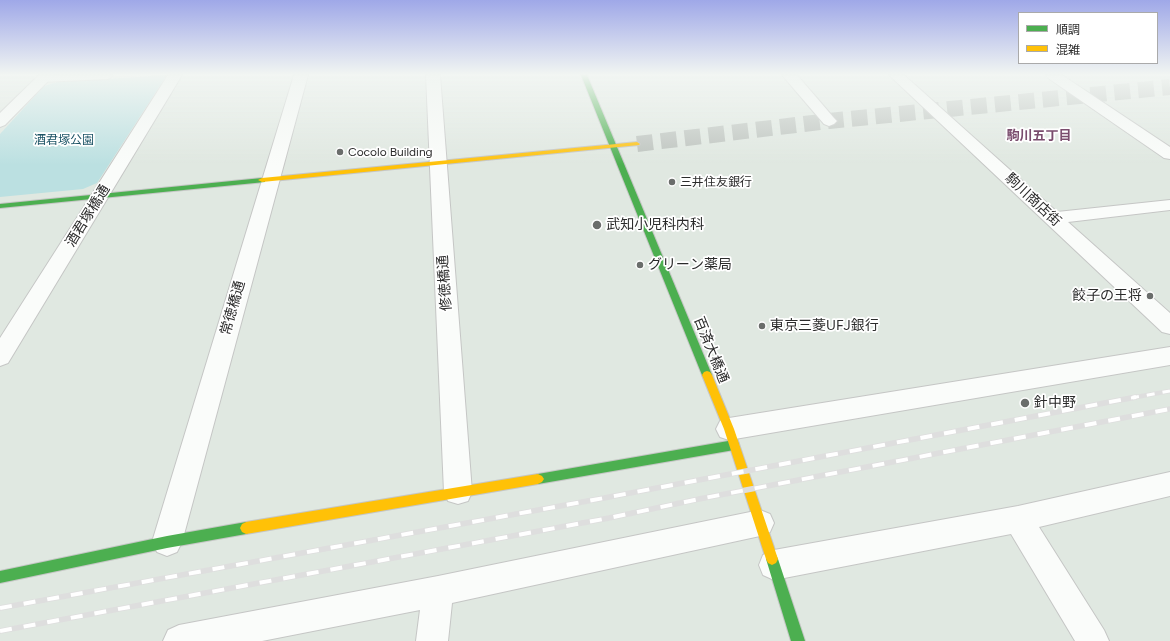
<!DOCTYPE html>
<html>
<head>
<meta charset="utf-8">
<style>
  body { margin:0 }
  #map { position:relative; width:1170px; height:641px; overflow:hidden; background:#e0e8e1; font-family:Figtree,"Noto Sans JP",sans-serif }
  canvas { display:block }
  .legend { position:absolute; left:1018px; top:12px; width:140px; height:52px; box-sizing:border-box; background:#fff; border:1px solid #aaa; margin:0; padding:5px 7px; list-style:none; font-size:12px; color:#2b2b2b }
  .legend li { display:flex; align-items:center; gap:8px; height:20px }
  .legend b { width:20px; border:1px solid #aaa }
</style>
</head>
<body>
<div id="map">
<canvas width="1170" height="641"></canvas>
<ul class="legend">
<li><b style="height:5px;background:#4caf50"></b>順調</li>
<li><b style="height:5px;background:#ffc107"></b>混雑</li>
</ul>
</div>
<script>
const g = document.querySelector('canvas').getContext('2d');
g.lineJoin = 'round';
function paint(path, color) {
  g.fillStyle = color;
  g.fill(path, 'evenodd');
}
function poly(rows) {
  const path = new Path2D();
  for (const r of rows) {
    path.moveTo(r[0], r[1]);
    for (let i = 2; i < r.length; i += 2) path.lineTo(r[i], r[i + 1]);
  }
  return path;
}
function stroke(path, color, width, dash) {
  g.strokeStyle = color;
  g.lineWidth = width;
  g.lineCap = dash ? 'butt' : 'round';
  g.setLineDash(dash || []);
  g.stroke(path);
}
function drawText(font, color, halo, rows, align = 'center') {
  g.font = font + ' Figtree,"Noto Sans JP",sans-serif';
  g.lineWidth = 3.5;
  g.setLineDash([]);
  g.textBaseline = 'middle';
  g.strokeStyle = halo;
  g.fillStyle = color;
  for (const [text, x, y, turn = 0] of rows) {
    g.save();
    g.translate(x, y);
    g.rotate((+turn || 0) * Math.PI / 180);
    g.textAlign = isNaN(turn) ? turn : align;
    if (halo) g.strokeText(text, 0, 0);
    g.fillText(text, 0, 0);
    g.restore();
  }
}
paint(poly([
  [167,75,97,183,83,189,0,197,0,134,44,86,57,82]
]), '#bbe0e1');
stroke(poly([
  [637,144,829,121,1170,87]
]), '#bcc2bd', 16, [16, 8]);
const lane = poly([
  [62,75,112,75,113,76,108,79,42,82,37,79,42,76,62,75]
]);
const street = poly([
  [39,75,54,75,5,125,0,127,0,113,39,75],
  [168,75,182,75,8,363,0,366,0,338,168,75],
  [294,75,308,75,182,542,177,552,167,556,157,552,152,542,294,75],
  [426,75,440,75,472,492,468,501,458,504,448,501,444,492,426,75],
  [782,75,797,75,834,118,837,121,834,124,829,126,824,124,782,75],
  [889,75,904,75,1057,212,1170,200,1170,210,1068,222,1170,313,1170,334,1162,332,889,75],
  [1046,75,1062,75,1170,147,1170,159,1164,158,1048,78,1046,75],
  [1170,347,1170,365,729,440,720,437,716,429,720,421,729,418,1170,347],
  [1170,472,1170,496,1039,527,1104,630,1109,641,1075,641,1011,534,774,580,763,575,759,565,763,555,774,550,1018,506,1170,472],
  [760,510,770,514,774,523,770,532,760,536,452,603,448,641,416,641,420,610,262,641,163,641,168,630,179,625,438,576,760,510]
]);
const fast = poly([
  [581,75,587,75,712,375,710,378,704,378,702,375,581,75],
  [262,178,265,178,265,182,0,208,0,204,262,178],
  [734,440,738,442,739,445,738,448,734,450,538,484,534,482,532,479,534,476,538,474,734,440],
  [246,522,250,524,252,528,250,532,246,534,167,548,0,583,0,571,167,536,246,522],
  [772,553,776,555,778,559,805,641,791,641,766,559,768,555,772,553]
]);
const slow = poly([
  [637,142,640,144,639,145,262,182,258,180,262,178,637,142],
  [707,371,710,372,712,375,734,429,778,559,776,563,772,565,768,563,766,559,724,429,702,375,704,372,707,371],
  [538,474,542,476,544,479,542,482,538,484,246,534,242,532,240,528,242,524,246,522,538,474]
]);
stroke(lane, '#c5c6c5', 2);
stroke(street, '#c5c6c5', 2);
stroke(fast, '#c5c6c5', 2);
stroke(slow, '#c5c6c5', 2);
paint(lane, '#fafcfa');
paint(street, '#fafcfa');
paint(fast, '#4caf50');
paint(slow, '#ffc107');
const railFar1 = poly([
  [1131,398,1170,391]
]);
const rail = poly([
  [0,608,604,498,1136,397],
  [0,631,609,518,699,499,1170,409]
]);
stroke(railFar1, '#dedede', 4.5);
stroke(rail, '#dedede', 5.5);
stroke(railFar1, '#fff', 3, [8]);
stroke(rail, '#fff', 4, [12]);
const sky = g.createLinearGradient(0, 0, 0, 165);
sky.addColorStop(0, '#9fa8e8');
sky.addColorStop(0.45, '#f1f5f2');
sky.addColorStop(1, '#f1f5f200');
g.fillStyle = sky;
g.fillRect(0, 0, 1170, 165);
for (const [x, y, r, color] of [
  [340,152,4,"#6a6d6b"],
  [672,182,4,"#6a6d6b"],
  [597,225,5,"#6a6d6b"],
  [640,265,4,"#6a6d6b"],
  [1150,296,4,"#6a6d6b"],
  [762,326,4,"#6a6d6b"],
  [1025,403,5,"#6a6d6b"]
]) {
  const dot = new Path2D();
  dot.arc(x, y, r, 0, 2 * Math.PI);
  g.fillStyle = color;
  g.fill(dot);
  stroke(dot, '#fff', 1.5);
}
drawText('12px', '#1d5466', '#fff', [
  ["酒君塚公園",64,140]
]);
drawText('12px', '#2b2b2b', '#fff', [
  ["Cocolo Building",348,152],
  ["三井住友銀行",680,182]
], 'left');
drawText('bold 13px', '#7a4c6d', '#fff', [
  ["駒川五丁目",1039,136]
]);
drawText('14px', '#2b2b2b', '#fff', [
  ["駒川商店街",1033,200,43],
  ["酒君塚橋通",88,216,-58],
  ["修徳橋通",445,283,-94],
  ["常徳橋通",233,308,-74],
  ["百済大橋通",711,350,68]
]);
drawText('14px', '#2b2b2b', '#fff', [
  ["武知小児科内科",606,225],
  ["グリーン薬局",648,265],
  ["餃子の王将",1142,296,"right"],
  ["東京三菱UFJ銀行",770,326],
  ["針中野",1034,403]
], 'left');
</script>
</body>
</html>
